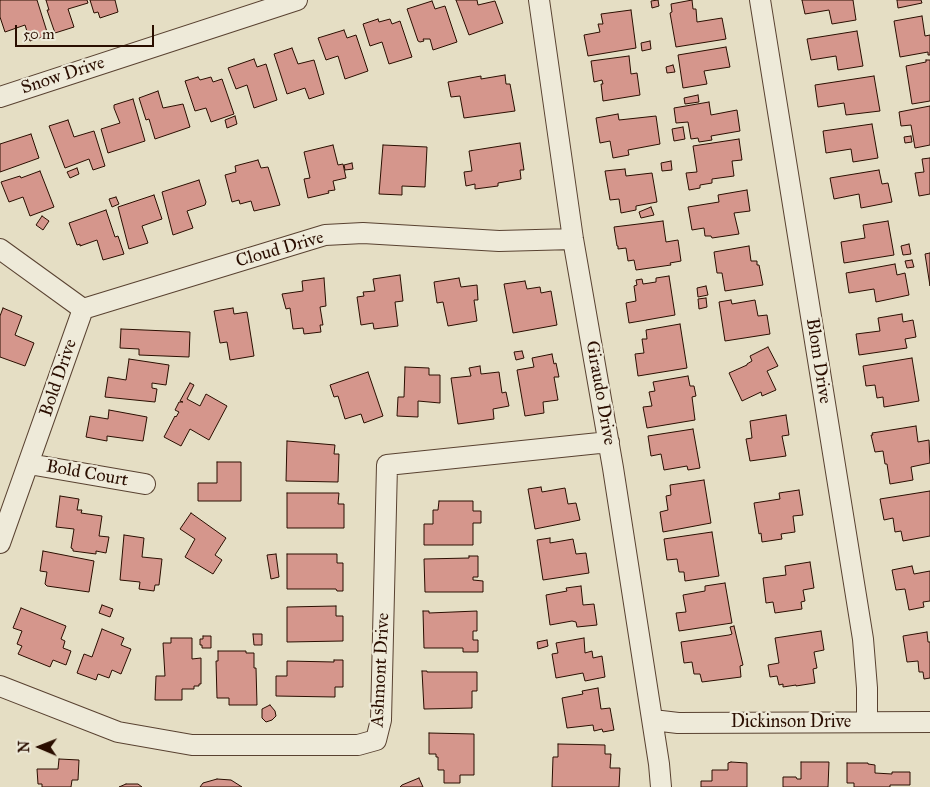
<!DOCTYPE html>
<html>
<head>
<meta charset="utf-8">
<style>
  body { margin:0 }
  #map { position:relative; width:930px; height:787px; overflow:hidden; background:#e5dec4; font-family:"IM FELL Great Primer",serif }
  canvas { display:block }
  .north { position:absolute; left:15px; top:722px; width:50px; height:50px; -webkit-text-stroke:4px #eeead9; paint-order:stroke; rotate:271deg; font-size:14px; font-weight:700; line-height:20px; text-align:center; color:#2a0e00 }
  .north::after { content:''; display:block; margin:auto; width:18px; height:22px; background:#2a0e00; clip-path:polygon(50% 0,100% 100%,50% 72%,0 100%) }
  .scale { position:absolute; left:15px; top:25px; width:139px; height:22px; box-sizing:border-box; border:2px solid #2a0e00; border-top:0; padding-left:6px; font-size:15px; line-height:18px; white-space:nowrap; color:#2a0e00; -webkit-text-stroke:4px #eeead9; paint-order:stroke }
</style>
</head>
<body>
<div id="map">
<canvas width="930" height="787"></canvas>
<div class="north">N</div>
<div class="scale">50 m</div>
</div>
<script>
const g = document.querySelector('canvas').getContext('2d');
g.lineJoin = 'round';
function paint(path, color) {
  g.fillStyle = color;
  g.fill(path, 'evenodd');
}
function poly(rows) {
  const path = new Path2D();
  for (const r of rows) {
    path.moveTo(r[0], r[1]);
    for (let i = 2; i < r.length; i += 2) path.lineTo(r[i], r[i + 1]);
  }
  return path;
}
function stroke(path, color, width, dash) {
  g.strokeStyle = color;
  g.lineWidth = width;
  g.lineCap = dash ? 'butt' : 'round';
  g.setLineDash(dash || []);
  g.stroke(path);
}
function drawText(font, color, halo, rows, align = 'center') {
  g.font = font + ' "IM FELL Great Primer",serif';
  g.lineWidth = 4.5;
  g.setLineDash([]);
  g.textBaseline = 'middle';
  g.strokeStyle = halo;
  g.fillStyle = color;
  for (const [text, x, y, turn = 0] of rows) {
    g.save();
    g.translate(x, y);
    g.rotate((+turn || 0) * Math.PI / 180);
    g.textAlign = isNaN(turn) ? turn : align;
    if (halo) g.strokeText(text, 0, 0);
    g.fillText(text, 0, 0);
    g.restore();
  }
}
const building = poly([
  [0,0,37,0,48,35,30,41,25,25,5,32,0,17,0,0],
  [46,0,87,0,88,3,68,9,74,27,55,33,47,10,49,10,46,0],
  [90,0,115,0,118,12,100,18,98,12,94,13,90,0],
  [456,0,477,0,478,5,495,1,503,23,469,35,456,0],
  [658,0,659,6,652,8,651,1,658,0],
  [692,0,693,9,696,9,697,22,722,18,726,39,676,47,670,13,672,12,671,4,692,0],
  [802,0,853,0,856,20,832,24,829,10,805,14,802,0],
  [897,0,921,0,922,3,898,8,897,0],
  [432,1,435,9,445,6,457,42,433,50,430,39,423,39,424,41,420,42,418,41,407,9,432,1],
  [631,10,636,48,588,56,584,35,600,32,598,24,603,24,601,14,631,10],
  [922,16,925,36,930,35,930,55,928,55,928,52,900,57,894,21,922,16],
  [378,19,379,22,390,19,392,24,400,21,412,57,389,64,382,42,370,46,363,24,378,19],
  [344,30,347,38,356,35,368,71,345,79,338,56,326,60,318,38,344,30],
  [857,31,863,66,838,70,836,56,811,60,807,39,857,31],
  [650,41,651,49,642,51,641,43,650,41],
  [726,47,730,67,704,71,707,84,683,88,678,55,726,47],
  [292,48,298,64,314,60,324,94,309,99,305,88,287,94,274,54,292,48],
  [629,56,631,74,637,73,640,95,603,101,601,84,603,84,602,80,594,82,591,61,629,56],
  [254,59,257,67,266,64,277,100,254,108,247,85,236,89,228,68,254,59],
  [926,60,930,60,930,101,912,104,906,66,926,62,926,60],
  [673,65,675,72,667,73,666,67,673,65],
  [505,75,506,84,510,84,515,111,464,118,460,96,451,97,448,82,481,76,481,79,505,75],
  [874,76,880,111,846,115,844,103,818,107,815,85,874,76],
  [198,77,200,80,211,77,213,82,222,79,234,114,211,122,206,108,195,111,185,81,198,77],
  [158,91,163,108,183,104,190,127,155,139,149,119,146,120,139,98,158,91],
  [698,95,699,102,685,104,684,98,698,95],
  [133,99,145,141,108,153,101,129,120,123,114,108,114,105,133,99],
  [709,102,711,115,737,110,740,131,711,136,712,140,699,142,698,138,691,139,688,122,676,123,674,108,709,102],
  [930,106,930,145,915,148,911,125,901,126,899,112,930,106],
  [618,114,619,120,656,116,660,144,628,150,629,155,613,158,610,141,600,143,596,118,618,114],
  [235,116,237,124,227,128,225,120,235,116],
  [68,120,74,137,94,131,105,166,93,170,89,159,65,168,49,126,68,120],
  [872,124,878,158,853,162,851,149,826,153,823,131,872,124],
  [683,127,685,139,674,141,672,129,683,127],
  [31,134,39,158,0,172,0,144,31,134],
  [911,136,912,142,905,143,904,137,911,136],
  [739,139,742,160,732,161,734,176,712,179,712,183,700,185,700,188,689,190,686,173,697,172,693,146,739,139],
  [520,143,524,170,520,170,521,179,498,183,498,186,475,189,475,184,466,186,464,172,472,171,469,151,520,143],
  [333,145,338,165,343,164,346,178,333,181,335,190,328,191,329,193,308,198,304,179,310,178,304,152,333,145],
  [383,145,427,147,425,187,402,186,402,195,379,194,383,145],
  [930,158,930,194,919,196,915,173,924,172,922,159,930,158],
  [258,160,261,168,268,167,280,205,254,211,251,201,240,204,239,200,232,202,225,175,236,172,235,166,258,160],
  [671,161,672,170,662,171,661,163,671,161],
  [352,163,353,169,345,170,344,165,352,163],
  [77,168,79,174,70,178,67,172,77,168],
  [625,169,626,176,652,173,657,202,636,206,636,210,621,213,619,199,610,200,605,171,625,169],
  [879,170,882,184,888,183,892,202,861,208,859,194,834,199,830,178,879,170],
  [40,171,54,207,30,216,23,197,9,202,1,182,20,176,21,178,40,171],
  [199,180,206,202,205,205,187,211,193,228,173,235,162,192,199,180],
  [747,190,750,211,734,213,739,234,712,238,711,236,705,236,704,228,692,230,688,207,719,202,718,195,747,190],
  [154,195,162,219,142,226,148,243,129,249,118,207,154,195],
  [116,197,119,204,112,207,109,199,116,197],
  [651,207,654,215,641,218,639,212,651,207],
  [106,210,115,237,118,236,124,254,103,260,97,240,80,246,80,244,77,245,69,223,106,210],
  [42,216,49,221,43,230,36,225,42,216],
  [663,221,666,242,678,240,681,261,670,263,671,265,636,270,634,260,628,261,626,248,618,249,618,246,617,246,614,227,663,221],
  [888,221,894,255,844,263,841,242,865,238,863,225,888,221],
  [909,244,911,254,903,255,901,246,909,244],
  [749,246,751,261,757,261,757,265,759,265,763,285,725,291,722,273,717,273,714,252,749,246],
  [930,253,930,286,925,254,930,253],
  [912,260,914,267,907,268,905,261,912,260],
  [895,264,897,275,905,273,909,295,876,302,874,289,849,293,846,273,895,264],
  [400,275,403,301,395,302,398,326,374,329,373,323,361,325,357,297,364,296,363,292,375,291,373,279,400,275],
  [669,276,675,315,629,323,626,303,636,301,634,286,637,285,636,280,642,279,643,284,656,282,656,278,669,276],
  [324,278,326,306,320,307,323,325,320,325,321,332,304,334,303,328,293,329,290,308,286,309,282,294,303,291,302,281,324,278],
  [459,278,461,287,477,285,478,300,474,300,477,321,448,326,443,302,437,303,434,282,459,278],
  [525,281,527,289,540,287,541,293,551,291,557,325,513,333,504,284,525,281],
  [706,286,708,295,698,297,697,288,706,286],
  [706,298,707,307,699,309,698,299,706,298],
  [731,300,732,304,755,300,758,316,767,315,770,334,725,341,719,302,731,300],
  [3,308,22,316,15,335,34,343,25,366,0,357,0,316,3,308],
  [233,308,234,314,247,312,254,356,230,360,227,342,220,343,214,311,233,308],
  [902,314,903,322,913,320,916,337,905,339,907,348,859,355,856,334,880,331,878,318,902,314],
  [680,324,687,368,638,376,635,354,644,353,642,339,647,339,646,330,680,324],
  [121,329,190,332,189,357,139,355,139,349,120,348,121,329],
  [768,347,778,366,767,371,776,390,762,396,761,392,742,401,729,373,747,365,747,364,752,361,750,356,768,347],
  [522,351,524,358,516,360,514,352,522,351],
  [552,354,554,364,556,363,559,377,554,377,558,400,543,402,544,413,525,416,517,370,534,367,532,358,552,354],
  [912,358,919,401,884,407,883,397,877,398,875,385,866,386,863,366,912,358],
  [129,359,169,365,166,385,152,383,152,388,157,389,155,402,105,397,108,377,126,380,129,359],
  [480,366,481,374,499,372,502,393,506,392,509,406,493,409,494,419,458,424,451,378,471,376,469,368,480,366],
  [405,367,429,368,429,375,440,375,440,403,418,401,418,417,397,416,398,397,404,397,405,367],
  [368,372,383,416,364,423,361,414,345,419,338,396,334,397,330,385,368,372],
  [688,376,690,386,694,386,696,396,692,397,695,420,647,428,643,407,652,406,649,392,655,391,653,382,688,376],
  [190,383,194,385,187,399,200,406,206,394,227,406,209,440,190,429,181,446,164,437,175,416,176,417,179,412,175,410,179,402,183,402,180,401,190,383],
  [109,410,147,417,143,441,107,436,107,441,86,437,90,416,108,419,109,410],
  [786,415,789,435,782,436,786,456,750,461,746,439,752,438,750,421,786,415],
  [916,426,918,442,929,440,930,463,911,467,913,480,890,484,887,464,885,464,883,451,875,452,871,435,873,435,872,433,916,426],
  [693,429,700,468,688,470,687,466,664,470,661,454,651,456,648,436,693,429],
  [287,441,335,445,334,454,339,454,338,482,286,481,287,441],
  [217,462,241,462,241,501,198,501,198,483,217,483,217,462],
  [704,480,711,523,663,532,660,512,668,510,666,496,671,495,670,485,704,480],
  [541,487,542,492,565,488,568,504,576,503,580,520,535,529,528,489,541,487],
  [799,490,803,515,793,516,795,532,781,534,782,539,762,542,761,533,759,534,754,503,780,499,779,493,799,490],
  [930,491,930,536,903,541,901,531,895,532,893,518,884,520,880,499,930,491],
  [287,493,339,493,338,504,344,504,344,528,287,528,287,493],
  [60,496,79,499,77,510,82,510,81,513,102,516,99,536,109,537,106,553,96,551,96,554,73,551,73,549,71,548,74,529,56,527,60,496],
  [439,501,473,501,473,511,481,511,481,523,473,523,473,545,424,545,424,524,433,524,433,510,438,510,439,501],
  [191,513,226,538,215,555,222,560,213,574,185,557,195,539,180,529,191,513],
  [712,532,719,576,685,581,684,572,679,572,677,559,667,560,664,539,712,532],
  [124,535,144,538,142,557,162,559,159,585,155,585,154,591,139,589,140,582,120,580,124,535],
  [550,538,550,543,573,539,576,554,586,553,589,573,543,580,537,540,550,538],
  [43,551,94,561,89,592,47,586,45,584,47,572,40,571,43,551],
  [276,554,279,577,271,579,267,555,276,554],
  [287,554,337,554,337,563,343,563,343,591,337,591,336,589,287,589,287,554],
  [469,556,478,556,478,577,473,577,473,580,483,581,483,592,425,592,424,559,469,558,469,556],
  [810,562,814,588,803,590,805,601,801,602,802,609,775,613,773,602,766,603,763,578,786,575,785,566,810,562],
  [912,566,914,574,930,571,930,601,923,602,924,607,909,610,905,589,896,590,892,570,912,566],
  [725,583,732,623,679,631,676,613,686,612,683,595,705,591,705,586,725,583],
  [581,586,583,605,594,604,597,625,577,627,576,622,572,621,550,625,546,595,567,591,566,588,581,586],
  [102,605,113,609,110,617,99,613,102,605],
  [336,606,336,616,343,616,343,641,287,642,287,607,336,606],
  [21,608,66,626,61,639,65,641,63,648,71,651,66,665,53,660,50,667,18,654,22,646,17,644,22,631,13,628,21,608],
  [423,611,429,611,429,613,477,611,477,631,473,631,473,640,478,640,478,652,463,652,463,648,424,648,423,611],
  [734,626,743,665,740,666,741,677,702,682,700,674,694,674,692,662,684,663,681,642,729,635,732,634,730,627,734,626],
  [102,629,124,638,121,645,131,649,121,674,112,670,109,678,98,674,96,680,77,673,84,654,92,657,102,629],
  [821,631,824,650,814,652,817,668,813,669,815,683,796,686,796,685,783,687,783,684,779,685,777,676,770,677,768,665,779,663,775,638,821,631],
  [927,632,928,642,930,642,930,678,924,679,923,672,919,672,918,661,907,662,903,636,927,632],
  [253,634,262,634,262,645,254,645,253,634],
  [203,636,211,636,211,648,202,648,202,645,200,645,200,639,203,639,203,636],
  [171,638,192,638,192,659,201,658,201,684,199,684,199,686,194,686,194,689,182,689,182,700,155,700,156,676,165,676,163,643,171,643,171,638],
  [584,638,585,653,592,651,593,658,602,656,605,677,585,681,583,673,556,678,552,654,558,653,556,643,584,638],
  [547,640,548,646,538,649,537,642,547,640],
  [218,651,246,651,246,653,254,653,254,668,256,668,257,705,229,705,229,698,217,698,216,661,218,661,218,651],
  [334,660,343,660,343,687,335,687,335,697,276,696,276,676,287,676,287,661,334,662,334,660],
  [422,671,427,671,427,672,477,672,477,691,472,691,472,708,424,709,422,671],
  [598,688,601,709,610,708,614,730,603,732,602,729,594,731,593,725,567,728,562,698,583,694,582,691,598,688],
  [270,705,275,711,276,716,272,720,266,722,262,718,262,709,270,705],
  [429,733,474,734,474,775,460,775,460,783,444,783,444,770,438,770,438,757,436,757,436,754,429,754,429,733],
  [558,744,605,745,605,754,611,754,610,768,620,768,619,787,552,787,553,757,558,757,558,744],
  [59,759,79,760,78,780,72,780,71,787,42,787,42,784,38,784,37,769,58,769,59,759],
  [731,762,747,763,747,787,701,787,701,781,712,781,712,770,728,770,728,763,731,762],
  [801,762,829,762,828,787,783,787,783,777,796,777,797,779,801,779,801,762],
  [847,763,868,763,868,764,875,765,875,773,892,774,892,772,910,772,910,785,890,785,890,787,854,787,854,783,847,783,847,763],
  [419,778,423,787,400,787,402,785,419,778],
  [217,779,231,780,242,787,200,787,203,783,217,779],
  [126,784,138,784,142,787,119,787,126,784]
]);
paint(building, '#d5968c');
stroke(building, '#2a0e00', 1);
const minor = poly([
  [539,0,573,239,613,468,659,764,661,787],
  [760,0,863,639,867,688,867,722],
  [0,97,297,0],
  [0,249,83,309,0,543],
  [83,309,325,235,363,233,499,241,573,239],
  [29,464,145,484],
  [0,686,118,732,192,745,358,745,376,740,381,720,387,465,609,442],
  [653,720,678,723,930,722]
]);
stroke(minor, '#594231', 22);
stroke(minor, '#eeead9', 20);
drawText('18px', '#2a0e00', '#eeead9', [
  ["Snow Drive",63,76,-18],
  ["Cloud Drive",280,250,-16],
  ["Blom Drive",818,361,81],
  ["Bold Drive",59,378,-71],
  ["Giraudo Drive",600,393,80],
  ["Bold Court",87,474,10],
  ["Ashmont Drive",381,670,-87],
  ["Dickinson Drive",791,723]
]);
</script>
</body>
</html>
